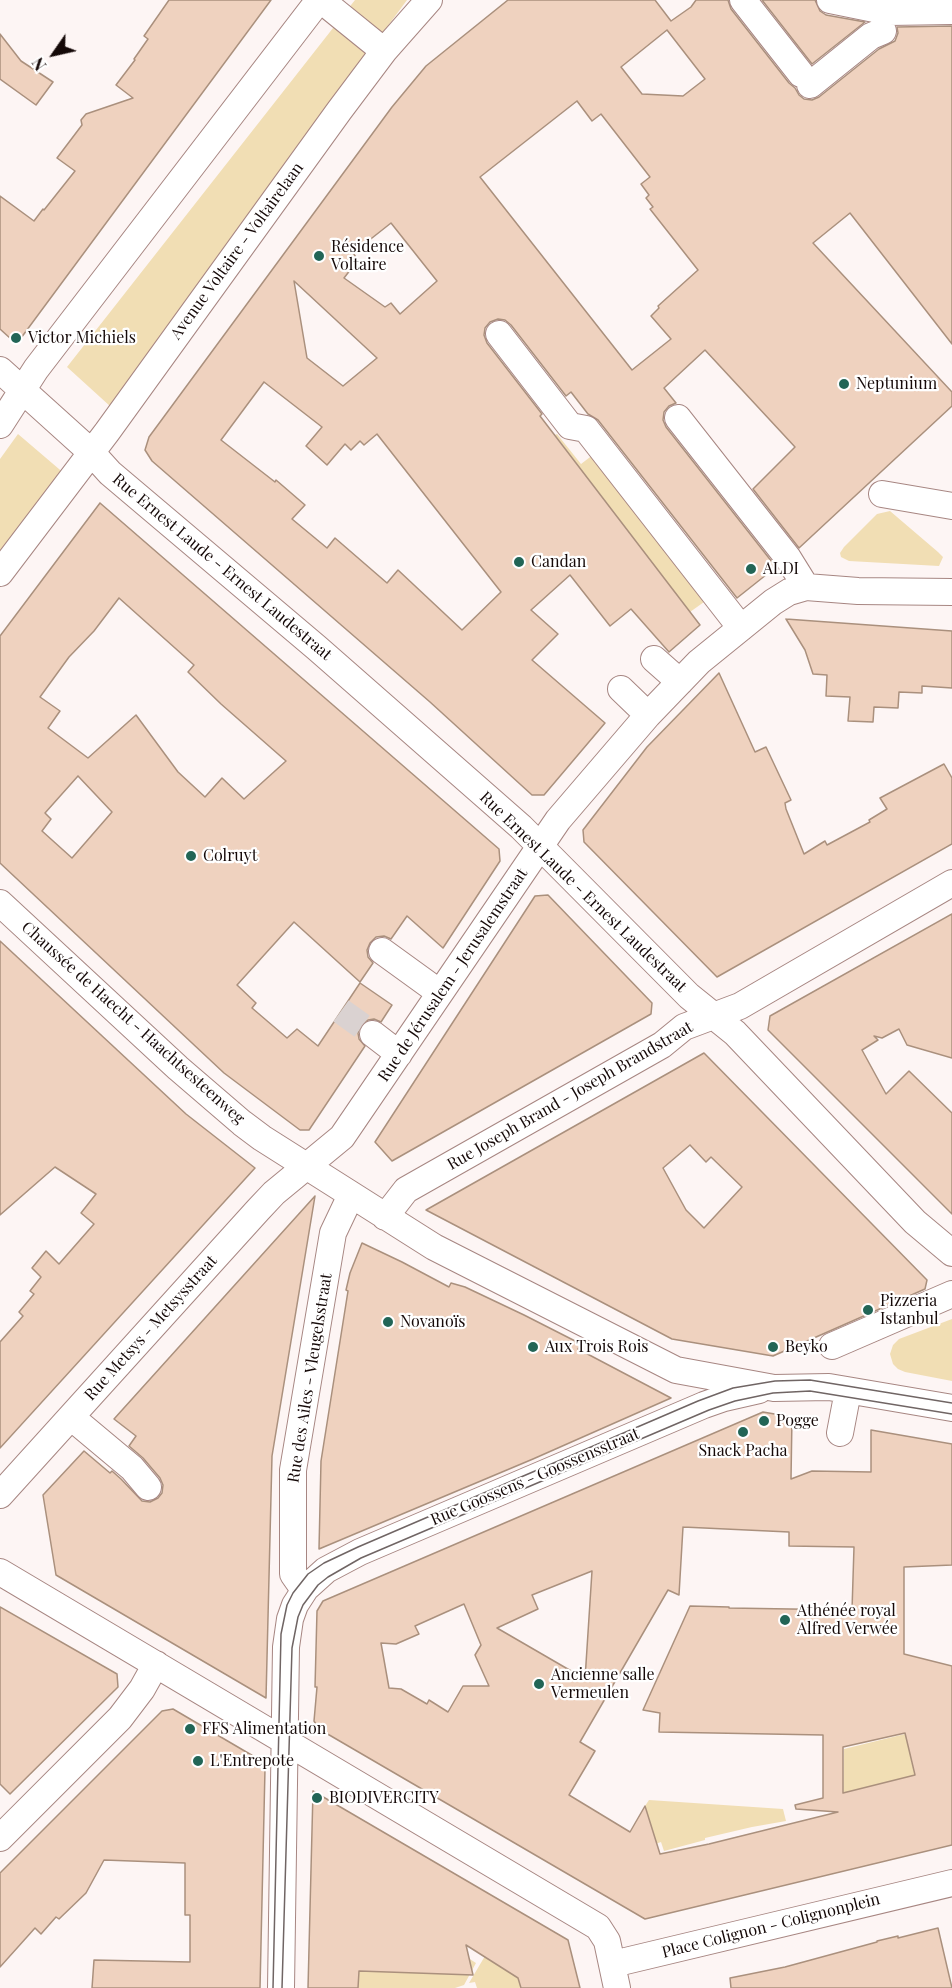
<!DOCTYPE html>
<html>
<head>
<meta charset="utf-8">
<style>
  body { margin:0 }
  #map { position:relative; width:952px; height:1988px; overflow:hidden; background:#fdf5f4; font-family:"Playfair Display",serif }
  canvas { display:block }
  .north { position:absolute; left:24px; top:24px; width:60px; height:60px; -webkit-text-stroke:4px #fff; paint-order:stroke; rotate:236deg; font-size:16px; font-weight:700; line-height:24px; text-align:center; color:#150908 }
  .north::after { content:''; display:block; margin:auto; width:21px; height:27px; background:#150908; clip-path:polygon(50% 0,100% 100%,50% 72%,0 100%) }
</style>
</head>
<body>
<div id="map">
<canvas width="952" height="1988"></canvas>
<div class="north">N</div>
</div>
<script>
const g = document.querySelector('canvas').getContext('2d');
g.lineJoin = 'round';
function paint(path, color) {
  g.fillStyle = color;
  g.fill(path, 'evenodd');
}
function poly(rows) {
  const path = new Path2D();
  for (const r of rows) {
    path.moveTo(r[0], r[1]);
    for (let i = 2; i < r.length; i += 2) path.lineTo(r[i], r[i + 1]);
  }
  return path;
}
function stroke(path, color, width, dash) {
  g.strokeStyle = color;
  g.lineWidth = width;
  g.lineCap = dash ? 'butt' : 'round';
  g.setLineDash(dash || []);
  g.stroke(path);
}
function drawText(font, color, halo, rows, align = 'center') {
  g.font = font + ' "Playfair Display",serif';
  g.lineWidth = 4.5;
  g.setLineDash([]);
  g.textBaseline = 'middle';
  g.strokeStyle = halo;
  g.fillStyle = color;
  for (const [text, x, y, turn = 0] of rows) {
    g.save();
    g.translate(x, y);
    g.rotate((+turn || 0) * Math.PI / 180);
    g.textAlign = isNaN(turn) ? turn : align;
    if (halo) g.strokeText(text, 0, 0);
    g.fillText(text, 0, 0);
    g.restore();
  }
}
paint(poly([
  [355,0,407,0,226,245,111,407,67,367],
  [18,434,66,475,0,565,0,459],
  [557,434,581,464,598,451,711,597,690,612,555,435],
  [890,511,938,552,943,557,939,566,849,561,841,557,840,553,844,547,877,514],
  [952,1319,952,1381,905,1372,898,1369,893,1364,890,1354,893,1345,899,1339],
  [909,1733,911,1760,916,1778,889,1782,862,1788,843,1800,844,1749],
  [649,1800,783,1809,786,1821,752,1827,705,1838,705,1840,664,1851,661,1842,655,1844,645,1806],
  [462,1954,476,1963,464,1985,455,1988,358,1988,359,1971],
  [485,1956,515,1968,521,1988,477,1988,475,1982,469,1983]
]), '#f1deb4');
const building = poly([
  [169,0,271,0,21,338,11,339,0,329,0,196,34,221,43,209,44,210,75,171,57,158,82,125,81,120,86,114,133,98,116,85,135,60,134,59,148,39,144,36,169,0],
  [508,0,655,0,671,21,691,7,696,0,728,0,731,9,789,83,795,88,799,95,804,99,812,100,819,97,879,49,895,41,898,33,897,27,952,26,952,344,850,213,813,243,952,392,952,406,799,548,753,489,795,447,705,350,664,388,676,403,669,406,664,412,663,420,666,427,776,567,737,598,598,420,588,414,571,392,566,396,511,325,505,320,498,319,490,322,485,328,484,335,487,343,542,414,540,416,700,625,669,652,631,609,610,626,570,575,531,610,558,634,532,660,605,723,544,795,532,795,430,702,152,461,145,450,149,437,392,107,426,66,508,0],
  [667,30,705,79,683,96,642,94,621,67,667,30],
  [577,101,592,121,601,114,650,177,641,184,649,195,646,198,653,207,650,209,698,270,658,306,659,308,651,316,671,339,632,370,480,177,577,101],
  [391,223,437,281,400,314,391,303,385,307,344,278,358,260,353,253,391,223],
  [294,281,377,358,343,386,307,358,294,281],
  [264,382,322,427,306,446,327,465,345,444,351,450,360,441,364,445,377,434,501,592,462,630,398,570,387,583,335,538,327,548,292,519,305,505,276,480,275,482,221,440,264,382],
  [762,0,815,0,820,11,826,15,865,22,812,64,762,0],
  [0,34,21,61,53,82,36,105,0,79,0,34],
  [100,503,499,849,500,861,443,948,407,916,391,939,384,936,376,937,370,943,367,950,368,957,373,963,360,982,294,922,237,985,256,1003,252,1008,287,1038,297,1029,318,1046,360,983,392,1005,381,1022,374,1019,368,1020,361,1025,358,1033,359,1039,365,1046,309,1130,300,1130,224,1073,0,863,0,636,100,503],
  [119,598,194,665,188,672,221,704,286,761,244,799,222,778,205,797,178,772,136,715,88,758,48,728,60,711,40,697,69,657,94,631,119,598],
  [78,776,112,812,72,858,42,831,51,819,45,813,78,776],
  [786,619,952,631,952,688,922,686,922,693,899,692,898,708,874,707,873,722,848,721,850,697,826,696,827,675,813,674,805,650,786,619],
  [719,673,755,752,766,747,791,800,785,803,786,809,804,854,825,841,827,845,870,822,869,820,887,809,880,798,944,764,952,778,952,844,717,977,584,842,583,830,647,747,719,673],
  [548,895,652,1003,651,1014,392,1161,375,1142,535,896,548,895],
  [952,914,952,1058,907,1045,899,1029,882,1038,874,1036,878,1040,862,1050,886,1094,909,1071,952,1113,952,1214,768,1030,770,1016,952,914],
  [0,941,186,1114,255,1168,0,1448,0,1342,23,1316,19,1312,34,1294,30,1291,41,1277,32,1268,46,1251,59,1264,94,1224,81,1213,96,1194,55,1167,0,1215,0,941],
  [704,1053,927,1280,925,1289,773,1356,672,1339,426,1210,704,1053],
  [690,1145,706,1162,711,1157,742,1187,704,1228,686,1210,663,1168,690,1145],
  [315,1196,272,1456,266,1698,56,1575,43,1495,84,1451,110,1473,112,1471,121,1479,142,1501,150,1502,158,1498,162,1493,163,1485,160,1478,143,1458,129,1446,136,1436,114,1419,315,1196],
  [362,1243,402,1262,449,1287,451,1283,465,1287,524,1315,581,1344,578,1349,671,1398,533,1459,319,1549,321,1461,348,1291,346,1290,350,1273,362,1243],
  [763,1412,792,1417,791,1479,812,1471,871,1472,871,1430,952,1444,952,1565,904,1567,904,1654,952,1666,952,1845,645,1919,319,1729,314,1721,317,1687,315,1687,317,1611,323,1601,763,1412],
  [683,1527,789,1532,789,1546,854,1547,852,1610,729,1608,729,1607,690,1606,643,1710,660,1713,659,1732,823,1735,823,1798,795,1805,796,1809,838,1812,709,1844,660,1854,645,1806,630,1832,569,1795,595,1751,580,1742,668,1590,679,1595,683,1527],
  [592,1571,585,1679,497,1628,538,1609,532,1595,592,1571],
  [464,1604,481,1645,475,1655,489,1686,463,1686,448,1712,429,1700,427,1704,401,1689,389,1688,381,1643,396,1644,419,1634,415,1626,464,1604],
  [905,1733,915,1775,843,1793,843,1747,905,1733],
  [0,1607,117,1674,118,1687,10,1794,0,1784,0,1607],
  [173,1709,260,1760,265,1769,260,1988,92,1988,94,1960,190,1962,190,1915,185,1915,185,1863,104,1860,86,1893,59,1919,56,1917,41,1934,35,1928,0,1967,0,1873,162,1711,173,1709],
  [313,1791,568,1940,580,1988,521,1988,518,1978,466,1945,473,1975,359,1971,358,1988,308,1988,313,1791],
  [938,1928,952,1988,731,1988,730,1978,785,1967,877,1942,877,1941,898,1936,898,1938,938,1928]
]);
paint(building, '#efd2bf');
stroke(building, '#aa907d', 1.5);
stroke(poly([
  [341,1011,373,1034]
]), '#dad2d1', 26, [26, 13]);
const minor = poly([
  [321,0,384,51],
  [743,0,801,74],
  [830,0,889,12,952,11],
  [810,85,871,36,883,31],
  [499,334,570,426,586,429,741,628],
  [0,370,91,452,110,473,317,648,521,827,689,996,735,1033,915,1222,952,1253],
  [678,418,788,558,806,587],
  [0,425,36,369,319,0],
  [882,494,952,506],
  [0,573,107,432,339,111,384,51,429,0],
  [654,659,680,682],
  [621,689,648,715],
  [0,903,178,1068,242,1123,262,1138,434,1247,676,1370,774,1388,829,1387,952,1408],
  [382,951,440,993],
  [373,1034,399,1054],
  [385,1217,406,1190,662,1045,684,1027,740,1006,952,883],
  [832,1346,952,1294],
  [71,1417,132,1468,148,1487],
  [840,1433,848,1391],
  [0,1495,258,1210,274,1193,342,1137,558,820,648,715,699,662,773,602,789,592,806,587,858,591,952,592],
  [0,1572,598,1927,607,1941,617,1988],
  [306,1588,300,1584,293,1574,293,1470,333,1233,351,1195],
  [0,1838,120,1718,142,1689,156,1664],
  [613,1964,952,1883],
  [281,1988,286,1647,290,1619,295,1605,306,1588,326,1570,360,1552,704,1405,724,1398,759,1390]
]);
stroke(minor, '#a78682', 28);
stroke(minor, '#fff', 26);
stroke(poly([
  [273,1988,281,1634,287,1605,293,1593,308,1574,324,1563,358,1547,698,1401,733,1388,775,1381,810,1380,952,1403],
  [282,1988,292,1648,298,1617,303,1605,318,1585,328,1577,361,1558,709,1410,735,1401,773,1393,810,1391,952,1414]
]), '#706564', 1.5);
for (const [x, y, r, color] of [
  [319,256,6,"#226556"],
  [16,338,6,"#226556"],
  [844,384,6,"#226556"],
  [519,562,6,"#226556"],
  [751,569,6,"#226556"],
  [191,856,6,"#226556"],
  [868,1310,6,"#226556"],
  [388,1322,6,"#226556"],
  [533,1347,6,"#226556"],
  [773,1347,6,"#226556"],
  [764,1421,6,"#226556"],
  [743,1432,6,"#226556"],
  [785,1620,6,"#226556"],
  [539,1684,6,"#226556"],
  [190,1729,6,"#226556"],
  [198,1761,6,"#226556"],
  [317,1798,6,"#226556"]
]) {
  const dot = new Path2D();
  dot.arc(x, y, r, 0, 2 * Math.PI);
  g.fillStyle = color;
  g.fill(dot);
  stroke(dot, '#fff', 2);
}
drawText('16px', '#150908', '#fff', [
  ["Résidence",331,247],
  ["Voltaire",331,265],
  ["Victor Michiels",28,338],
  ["Neptunium",856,384],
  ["Candan",531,562],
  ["ALDI",763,569],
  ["Colruyt",203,856],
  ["Pizzeria",880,1301],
  ["Istanbul",880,1319],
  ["Novanoïs",400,1322],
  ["Aux Trois Rois",545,1347],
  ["Beyko",785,1347],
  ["Pogge",776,1421],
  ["Snack Pacha",743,1451,"center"],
  ["Athénée royal",797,1611],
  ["Alfred Verwée",797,1629],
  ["Ancienne salle",551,1675],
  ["Vermeulen",551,1693],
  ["FFS Alimentation",202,1729],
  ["L'Entrepote",210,1761],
  ["BIODIVERCITY",329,1798]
], 'left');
drawText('16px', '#150908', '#fff', [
  ["Avenue Voltaire - Voltairelaan",237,251,-54],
  ["Rue Ernest Laude - Ernest Laudestraat",222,567,40],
  ["Rue Ernest Laude - Ernest Laudestraat",583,892,44],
  ["Rue de Jérusalem - Jerusalemstraat",453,975,-56],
  ["Chaussée de Haecht - Haachtsesteenweg",133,1023,42],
  ["Rue Joseph Brand - Joseph Brandstraat",570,1096,-30],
  ["Rue Metsys - Metsysstraat",151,1328,-48],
  ["Rue des Ailes - Vleugelsstraat",310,1378,-81],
  ["Rue Goossens - Goossensstraat",535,1477,-23],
  ["Place Colignon - Colignonplein",771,1926,-14]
]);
</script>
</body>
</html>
